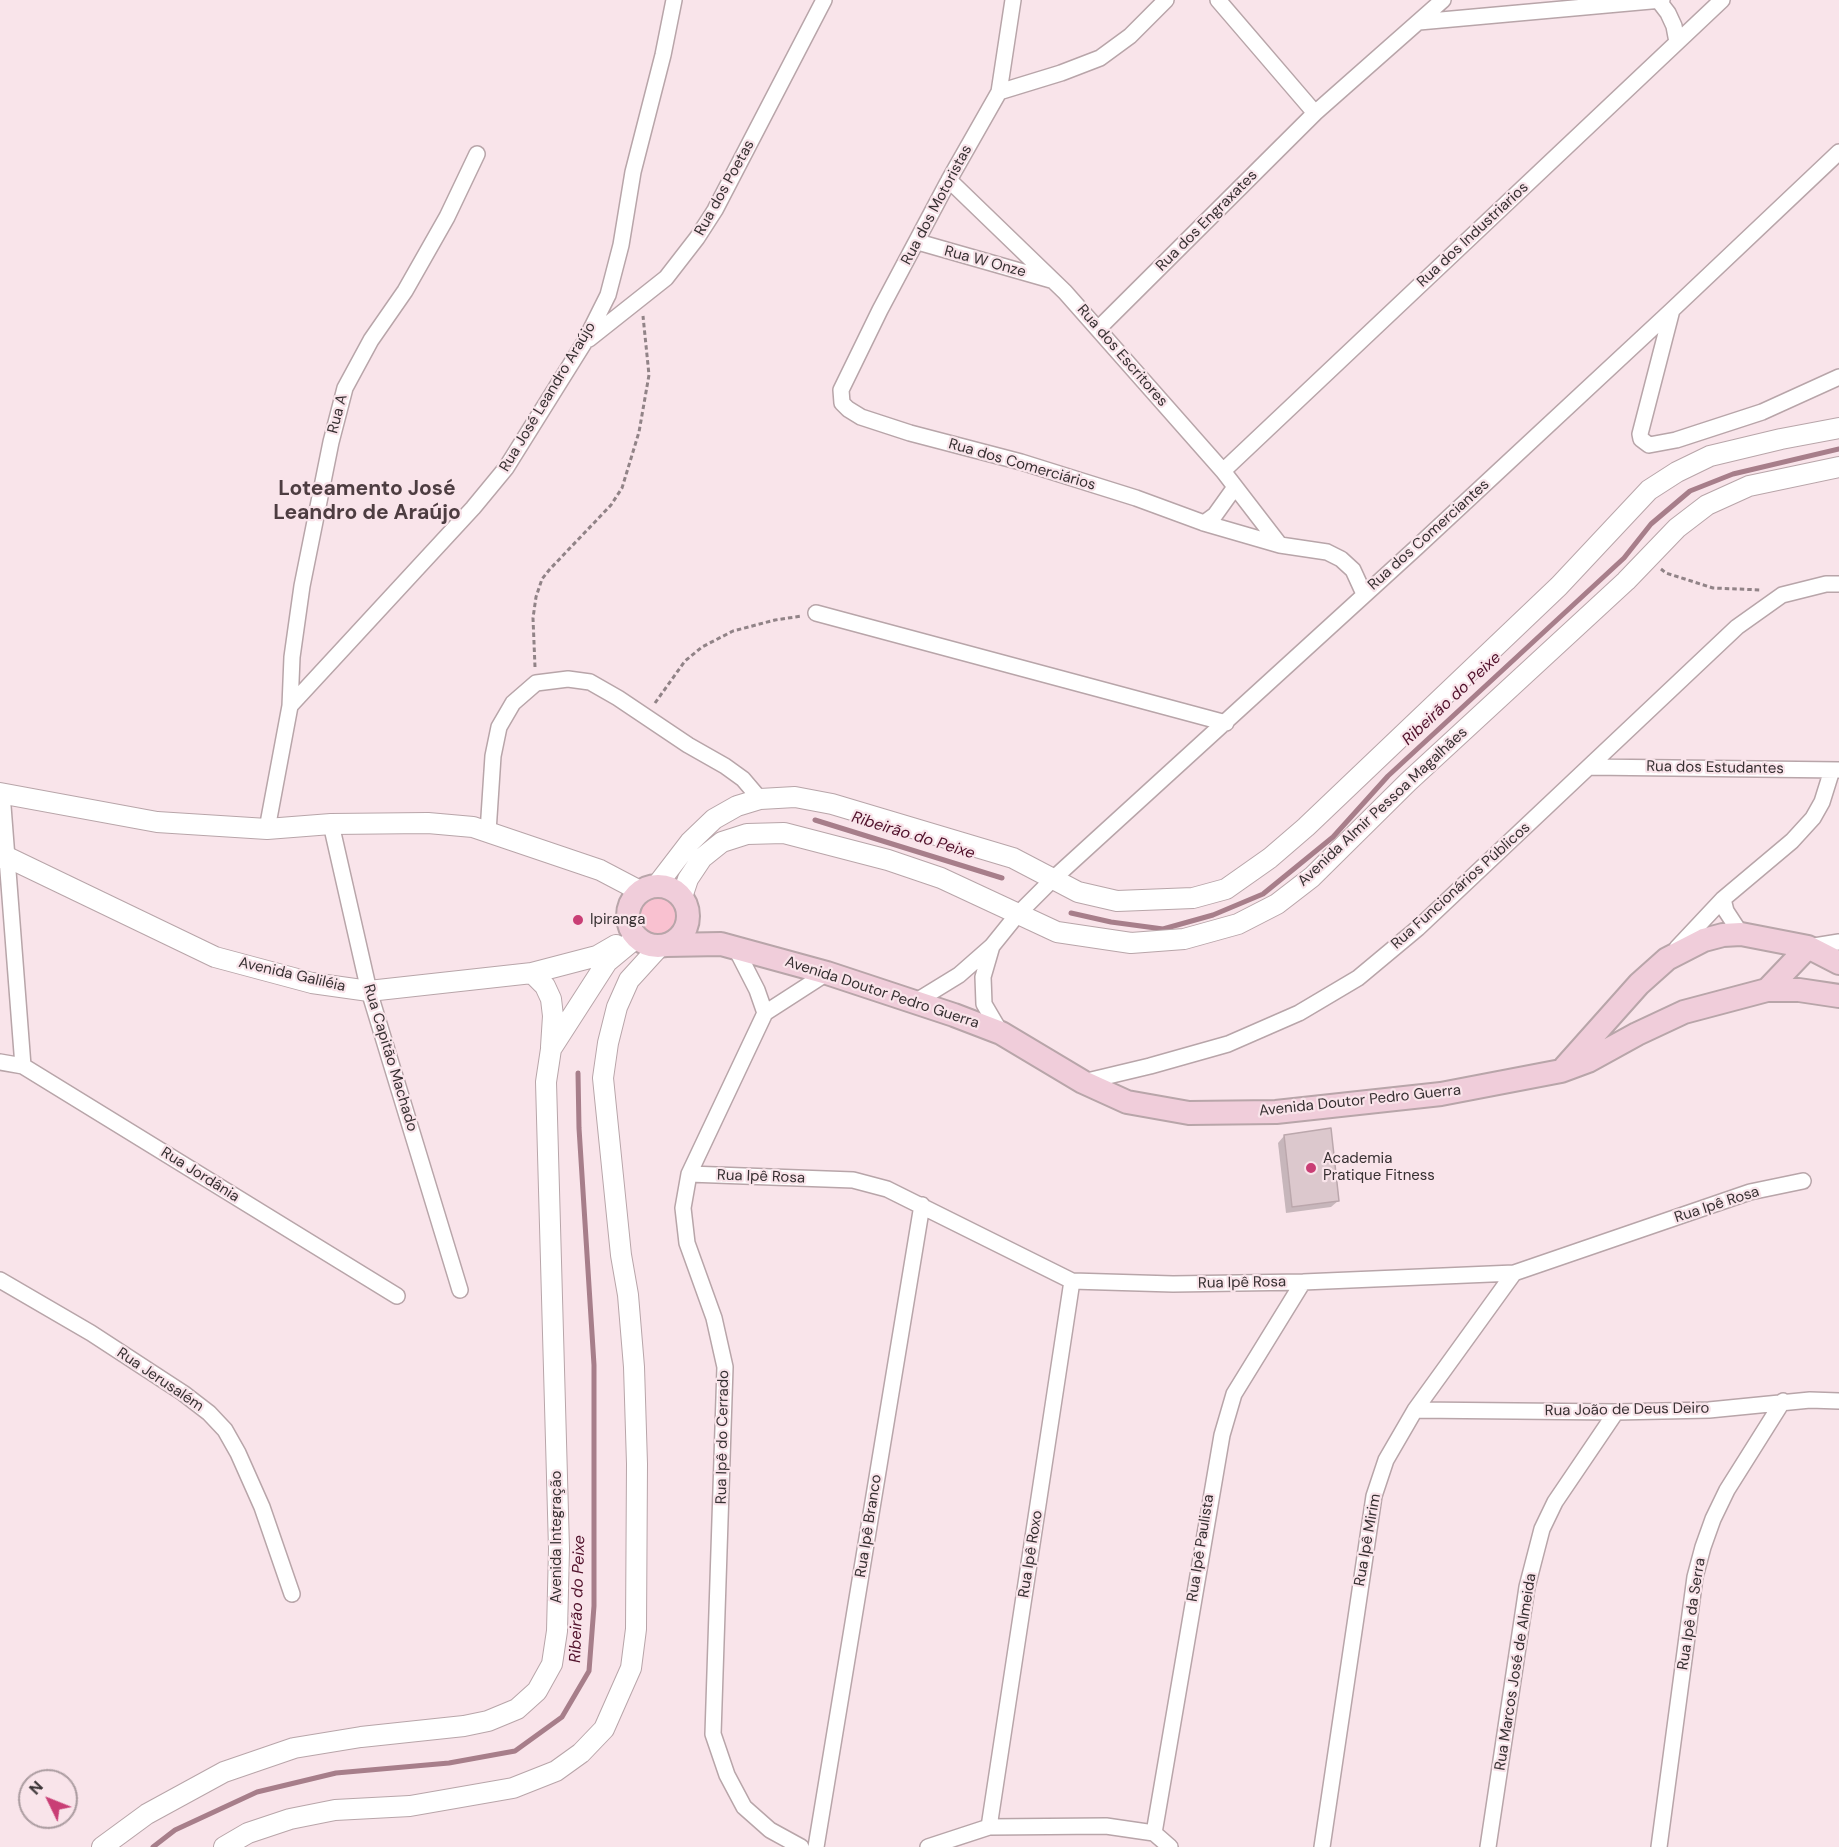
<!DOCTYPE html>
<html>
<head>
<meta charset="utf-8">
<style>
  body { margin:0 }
  #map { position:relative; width:1839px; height:1847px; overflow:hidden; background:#f9e4ea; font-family:"DM Sans",sans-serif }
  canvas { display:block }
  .north { position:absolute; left:18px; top:1769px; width:60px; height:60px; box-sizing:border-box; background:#f9e4ea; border:2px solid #ab9ca0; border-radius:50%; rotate:313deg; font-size:16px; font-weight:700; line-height:24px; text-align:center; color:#373032 }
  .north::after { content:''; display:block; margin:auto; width:21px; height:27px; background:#c93e75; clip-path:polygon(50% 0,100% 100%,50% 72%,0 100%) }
</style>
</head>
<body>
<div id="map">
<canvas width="1839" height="1847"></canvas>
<div class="north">N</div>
</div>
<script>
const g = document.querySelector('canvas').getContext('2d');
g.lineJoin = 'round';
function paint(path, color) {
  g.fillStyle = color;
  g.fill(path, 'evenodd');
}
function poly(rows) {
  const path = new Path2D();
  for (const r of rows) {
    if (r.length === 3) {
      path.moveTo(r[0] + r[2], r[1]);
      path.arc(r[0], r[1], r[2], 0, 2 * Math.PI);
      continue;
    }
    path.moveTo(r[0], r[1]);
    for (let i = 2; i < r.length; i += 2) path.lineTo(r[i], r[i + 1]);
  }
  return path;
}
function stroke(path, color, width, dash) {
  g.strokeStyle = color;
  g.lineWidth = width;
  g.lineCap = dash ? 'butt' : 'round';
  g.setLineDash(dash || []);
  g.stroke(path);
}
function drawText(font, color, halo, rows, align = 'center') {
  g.font = font + ' "DM Sans",sans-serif';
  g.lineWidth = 4.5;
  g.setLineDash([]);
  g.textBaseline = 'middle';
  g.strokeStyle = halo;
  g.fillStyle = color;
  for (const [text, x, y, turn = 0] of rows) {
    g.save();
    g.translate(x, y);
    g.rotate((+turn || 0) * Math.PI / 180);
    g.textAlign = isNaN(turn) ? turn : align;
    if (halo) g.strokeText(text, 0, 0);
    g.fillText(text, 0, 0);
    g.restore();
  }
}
paint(poly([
  [655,916,24]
]), '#f9c1d0');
paint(poly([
  [1284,1136,1338,1201,1331,1207,1286,1213,1278,1143]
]), '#0003');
stroke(poly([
  [815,820,1002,878],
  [1071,913,1111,922,1163,929,1213,915,1263,894,1333,837,1388,776,1624,558,1651,524,1690,491,1733,474,1839,449],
  [153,1847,175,1830,257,1792,336,1773,449,1763,515,1751,562,1717,589,1671,594,1606,594,1365,579,1128,578,1073]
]), '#a77e8a', 5);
const building = poly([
  [1331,1128,1339,1201,1292,1207,1284,1135,1331,1128]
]);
paint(building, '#dcc8cd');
stroke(building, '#bba7ac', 1.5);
const minor = poly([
  [1013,0,999,92,949,180,880,310,841,390,842,403,848,409,861,417,910,433,1021,462,1136,498,1204,523,1280,545,1327,552,1341,559,1353,570,1364,594],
  [1218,0,1315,113],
  [1658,0,1668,13,1674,26,1677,42],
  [1419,22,1662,0],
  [999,92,1061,73,1100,58,1130,36,1166,0],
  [949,180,1065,292,1223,471,1280,545],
  [918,242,1051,280],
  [1672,310,1640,434,1641,439,1649,445,1676,440,1762,412,1839,377],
  [1098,329,1315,113,1443,0],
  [589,339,666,278,697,238,715,210,824,0],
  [1223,471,1722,0],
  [1204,523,1215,515,1235,487],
  [816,613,1226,723],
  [290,706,292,657,302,586,331,442,345,388,371,340,405,291,447,217,477,154],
  [1590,767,1839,770],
  [2,793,23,1066],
  [331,824,369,991,460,1290],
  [267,829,290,706,473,508,506,468,584,343,608,295,621,245,633,172,663,55,674,0],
  [488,832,493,756,499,727,513,703,536,683,568,679,590,682,618,698,688,745,725,766,743,779,760,799],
  [1723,899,1726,911,1741,934],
  [992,946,983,977,984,1004,1001,1033],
  [735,947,757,990,765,1013],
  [1808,947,1839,942],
  [1677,948,1723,899,1792,841,1813,818,1822,802,1832,770],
  [915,1002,959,975,992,946,1017,915,1053,879,1416,548,1672,310,1839,152],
  [0,1062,23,1066,397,1296],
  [1083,1082,1150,1066,1228,1044,1299,1013,1358,978,1418,928,1737,627,1782,595,1826,584,1839,584],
  [689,1174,853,1180,887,1189,1072,1281,1173,1284,1303,1282,1514,1273,1750,1192,1803,1181],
  [0,1280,91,1333,183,1393,209,1413,225,1430,238,1453,262,1507,292,1594],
  [1415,1410,1616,1412,1709,1410,1810,1400,1839,1401],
  [989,1827,1072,1281],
  [1154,1833,1222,1435,1234,1394,1303,1282],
  [801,1847,770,1830,744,1807,727,1775,713,1734,725,1367,714,1318,687,1243,683,1208,689,1174,765,1013,827,973],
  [816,1847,922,1205],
  [928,1847,989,1827,1106,1826,1154,1833,1170,1847],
  [1322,1847,1374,1496,1386,1460,1415,1410,1514,1273],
  [1488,1847,1527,1587,1542,1529,1555,1502,1616,1412],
  [1659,1847,1695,1577,1703,1547,1713,1519,1727,1490,1783,1401]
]);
const tertiary = poly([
  [0,793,157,822,267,829,331,824,428,823,473,827,600,870,640,891],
  [0,858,7,857,215,957,312,983,369,991,532,973,597,956,616,945],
  [657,885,690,842,714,819,737,806,760,799,795,797,832,804,1013,858,1078,892,1117,901,1193,898,1226,889,1270,858,1306,827,1559,586,1649,490,1677,472,1710,456,1781,439,1839,428],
  [682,897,688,879,702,858,722,842,747,834,784,833,888,860,941,878,1057,932,1131,943,1184,939,1238,924,1277,904,1312,877,1408,782,1626,581,1677,528,1707,505,1749,486,1839,467],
  [532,973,545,986,551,999,553,1016,551,1047],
  [102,1847,147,1814,224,1772,294,1748,361,1737,464,1726,488,1721,517,1709,537,1691,552,1664,557,1631,559,1549,546,1082,551,1049,607,962,636,938],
  [224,1847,248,1833,290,1819,335,1810,410,1806,513,1788,556,1771,581,1753,604,1729,631,1668,636,1629,637,1464,634,1367,628,1295,621,1255,603,1078,608,1043,617,1007,629,980,659,947]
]);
const secondary = poly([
  [658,916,30],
  [666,945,721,944,827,973,954,1015,1001,1033,1083,1082,1127,1102,1189,1113,1276,1112,1441,1094,1561,1071,1588,1061,1637,1034,1684,1012,1767,990,1799,990,1839,996],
  [1767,990,1808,947],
  [1565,1067,1639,984,1667,959,1704,940,1723,935,1741,934,1808,947,1839,963]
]);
stroke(minor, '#b8a5a9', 18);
stroke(tertiary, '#b8a5a9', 22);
stroke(secondary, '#b8a5a9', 26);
stroke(poly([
  [1661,569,1666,573,1713,588,1761,590],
  [535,667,533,618,536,597,542,579,550,569,611,505,622,488,639,432,649,375,643,316],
  [655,703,685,661,702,647,733,631,775,620,802,616]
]), '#918387', 3, [4.5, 3]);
stroke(minor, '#fff', 15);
stroke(tertiary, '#fff', 20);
stroke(secondary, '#f0cdda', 22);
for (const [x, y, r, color] of [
  [578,920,6,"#c93e75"],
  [1311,1168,6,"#c93e75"]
]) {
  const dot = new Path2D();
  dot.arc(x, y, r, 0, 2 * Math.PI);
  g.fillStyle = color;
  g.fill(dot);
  stroke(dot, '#f9e4ea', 2);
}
drawText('15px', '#373032', '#f9e4ea', [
  ["Rua dos Poetas",725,188,-61],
  ["Rua dos Motoristas",937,205,-62],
  ["Rua dos Engraxates",1207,221,-45],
  ["Rua dos Industriarios",1473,235,-43],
  ["Rua W Onze",985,262,15],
  ["Rua dos Escritores",1122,356,49],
  ["Rua José Leandro Araújo",548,397,-59],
  ["Rua A",338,414,-75],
  ["Rua dos Comerciários",1022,465,16],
  ["Rua dos Comerciantes",1429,535,-42],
  ["Rua dos Estudantes",1715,768,1],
  ["Avenida Almir Pessoa Magalhães",1383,807,-43],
  ["Rua Funcionários Públicos",1461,886,-42],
  ["Avenida Galiléia",292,975,13],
  ["Avenida Doutor Pedro Guerra",882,993,18],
  ["Rua Capitão Machado",390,1058,73],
  ["Avenida Doutor Pedro Guerra",1360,1101,-6],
  ["Rua Jordânia",200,1175,32],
  ["Rua Ipê Rosa",761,1177,2],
  ["Rua Ipê Rosa",1717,1205,-18],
  ["Rua Ipê Rosa",1242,1283,-1],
  ["Rua Jerusalém",160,1380,34],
  ["Rua João de Deus Deiro",1627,1410,-1],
  ["Rua Ipê do Cerrado",723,1437,-89],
  ["Rua Ipê Branco",869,1526,-81],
  ["Avenida Integração",557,1537,-90],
  ["Rua Ipê Mirim",1368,1540,-80],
  ["Rua Ipê Paulista",1201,1548,-81],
  ["Rua Ipê Roxo",1031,1554,-81],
  ["Rua Ipê da Serra",1692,1614,-81],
  ["Rua Marcos José de Almeida",1516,1672,-81]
]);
drawText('15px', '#373032', '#f9e4ea', [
  ["Ipiranga",590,920],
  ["Academia",1323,1159],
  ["Pratique Fitness",1323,1176]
], 'left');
drawText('italic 16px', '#50102a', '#f9e4ea', [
  ["Ribeirão do Peixe",1452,699,-43],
  ["Ribeirão do Peixe",913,836,17],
  ["Ribeirão do Peixe",578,1599,-88]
]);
drawText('bold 21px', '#4d3d41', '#f9e4ea', [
  ["Loteamento José",367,489],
  ["Leandro de Araújo",367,513]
]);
</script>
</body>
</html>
